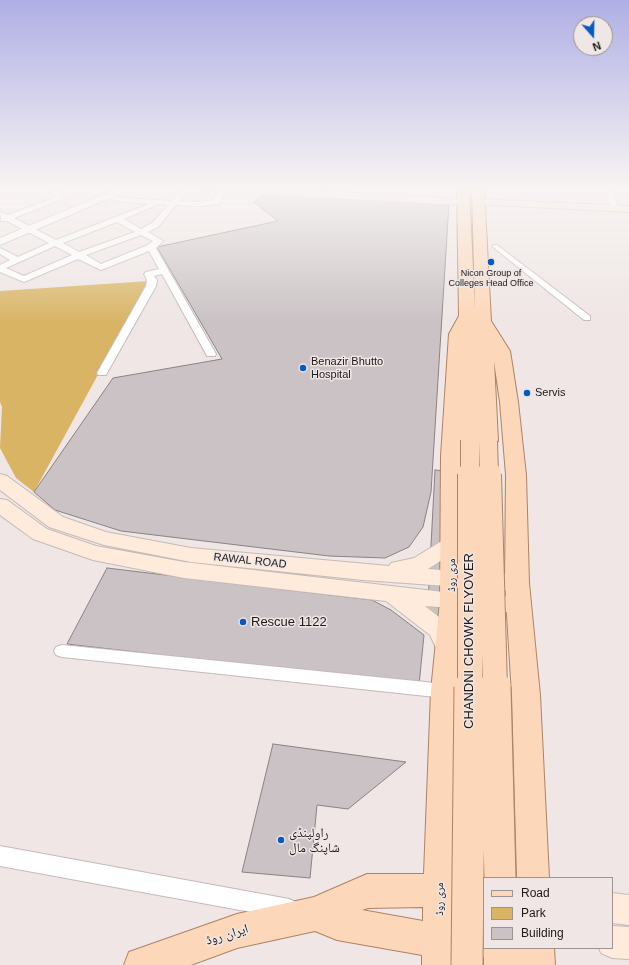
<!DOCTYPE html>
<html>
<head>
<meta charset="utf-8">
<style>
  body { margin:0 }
  #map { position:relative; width:629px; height:965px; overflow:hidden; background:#efe6e5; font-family:Helvetica,sans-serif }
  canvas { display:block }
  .legend { position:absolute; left:483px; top:877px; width:130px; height:72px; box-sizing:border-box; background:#efe6e5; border:1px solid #9b9493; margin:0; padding:5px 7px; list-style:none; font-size:12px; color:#1c1918 }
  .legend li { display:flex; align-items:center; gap:8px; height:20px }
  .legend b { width:20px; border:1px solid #9b9493 }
  .north { position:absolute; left:573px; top:16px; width:40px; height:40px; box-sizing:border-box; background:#efe6e5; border:1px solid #9b9493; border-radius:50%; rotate:160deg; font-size:11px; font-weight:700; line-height:16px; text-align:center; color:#1c1918 }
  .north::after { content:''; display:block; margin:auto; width:14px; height:18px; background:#065ac4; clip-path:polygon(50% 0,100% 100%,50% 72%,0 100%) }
</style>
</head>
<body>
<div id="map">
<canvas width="629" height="965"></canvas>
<ul class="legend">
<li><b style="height:5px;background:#fdd7b9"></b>Road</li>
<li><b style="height:11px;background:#d8b464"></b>Park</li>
<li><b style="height:11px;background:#cac2c4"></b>Building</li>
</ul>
<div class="north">N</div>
</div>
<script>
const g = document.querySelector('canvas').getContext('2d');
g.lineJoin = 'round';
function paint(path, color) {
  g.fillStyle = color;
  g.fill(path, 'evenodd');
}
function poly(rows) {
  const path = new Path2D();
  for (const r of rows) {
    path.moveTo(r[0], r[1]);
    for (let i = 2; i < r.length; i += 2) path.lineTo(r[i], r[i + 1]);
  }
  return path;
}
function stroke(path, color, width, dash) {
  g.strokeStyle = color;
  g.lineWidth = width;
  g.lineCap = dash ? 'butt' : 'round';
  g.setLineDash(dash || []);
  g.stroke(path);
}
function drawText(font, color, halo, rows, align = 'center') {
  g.font = font + ' Helvetica,"Noto Naskh Arabic",sans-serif';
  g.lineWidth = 3;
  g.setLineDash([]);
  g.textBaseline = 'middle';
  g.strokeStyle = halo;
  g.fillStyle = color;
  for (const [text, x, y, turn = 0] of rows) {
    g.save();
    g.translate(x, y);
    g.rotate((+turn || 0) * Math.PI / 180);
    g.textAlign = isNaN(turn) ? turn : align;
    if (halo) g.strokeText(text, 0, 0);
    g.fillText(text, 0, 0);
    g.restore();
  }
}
paint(poly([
  [149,281,34,492,16,478,0,448,2,407,0,402,0,291]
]), '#d8b464');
const building = poly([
  [268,193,449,203,431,492,423,527,409,547,385,558,329,556,121,531,55,510,34,492,113,378,222,359,157,247,278,221,254,202,268,193],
  [435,470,445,471,439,622,427,621,435,470],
  [107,568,372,600,391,610,424,635,419,685,67,644,107,568],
  [273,744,406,762,348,809,317,805,310,878,242,872,273,744]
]);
paint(building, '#cac2c4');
stroke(building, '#898283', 1);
const pedestrian = poly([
  [493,245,497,245,590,316,590,320,584,320,493,247,493,245]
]);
const minor = poly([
  [47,188,54,188,66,198,14,218,56,240,149,204,124,202,107,198,107,194,124,198,172,201,180,188,188,188,179,201,201,202,213,200,220,188,226,188,219,204,201,206,176,205,158,227,148,232,163,241,156,248,216,354,215,356,207,356,206,354,162,274,154,276,157,280,156,286,107,373,106,375,98,375,97,373,146,286,147,280,144,274,146,272,159,269,149,251,101,270,78,259,24,282,0,272,0,265,10,260,0,254,0,248,18,257,49,243,7,221,1,221,0,212,8,215,56,197,47,188],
  [159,204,168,205,152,223,141,229,124,219,159,204],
  [117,222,135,232,79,252,63,243,117,222],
  [141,235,153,241,148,245,101,264,86,255,141,235],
  [55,246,72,255,24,276,6,268,55,246],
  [338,188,346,188,343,197,336,195,338,188],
  [373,188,381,188,379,199,372,197,373,188],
  [604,188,612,188,618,208,617,210,610,208,604,188],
  [62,645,445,684,451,686,453,691,451,696,445,698,62,657,56,655,54,651,56,647,62,645],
  [0,846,289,899,296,902,299,909,296,916,289,919,0,866,0,846]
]);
const tertiary = poly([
  [119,188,133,188,0,245,0,238,119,188]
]);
const secondary = poly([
  [195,188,266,188,463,199,469,202,463,205,200,191,195,188],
  [479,199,629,206,629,212,475,204,473,202,475,200,479,199],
  [0,474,7,476,63,517,106,532,191,548,389,566,391,563,414,558,445,539,452,537,459,539,462,544,459,549,428,569,517,575,525,577,528,583,525,589,517,591,363,580,191,562,104,545,49,527,0,490,0,474],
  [0,499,7,500,47,529,96,546,184,562,452,593,518,597,526,599,529,605,526,611,518,613,425,606,448,624,452,630,459,648,455,654,447,657,439,654,430,635,386,601,184,578,93,560,33,539,0,515,0,499],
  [612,893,629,895,629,925,612,923,612,893],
  [612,926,629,927,629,959,612,958,601,953,599,948,612,948,612,926]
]);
const primary = poly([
  [457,188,469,188,475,309,472,188,484,188,491,321,510,351,518,402,526,475,529,583,540,695,549,878,517,878,512,695,505,583,506,475,500,402,494,361,498,441,495,445,488,447,481,445,479,442,477,444,470,446,462,442,464,601,459,691,457,875,486,878,484,878,484,911,457,908,457,923,484,923,484,948,554,948,555,965,484,965,484,957,458,958,458,965,422,965,422,955,337,940,315,931,237,948,191,965,124,965,129,952,237,914,314,897,367,874,424,874,431,691,440,601,441,456,449,334,459,316,457,188],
  [423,907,423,921,362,910,368,908,423,907]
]);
stroke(pedestrian, '#c3bbb9', 2);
stroke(minor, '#c3bbb9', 2);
stroke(tertiary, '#c3bbb9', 2);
stroke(secondary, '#c3bbb9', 2);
stroke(primary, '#ae8363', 2);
paint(pedestrian, '#fff');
paint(minor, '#fff');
paint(tertiary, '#fff');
paint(secondary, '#feebdc');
paint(primary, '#fdd7b9');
const primaryBridgeFar2 = poly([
  [470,440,470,475],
  [488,441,489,475]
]);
const primaryBridgeFar1 = poly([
  [470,474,470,688],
  [489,474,495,688]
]);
const primaryBridge = poly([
  [495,687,500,878],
  [467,965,470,687]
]);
stroke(primaryBridgeFar2, '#ae8363', 20, []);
stroke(primaryBridgeFar1, '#ae8363', 26, []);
stroke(primaryBridge, '#ae8363', 33, []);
stroke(primaryBridgeFar2, '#fdd7b9', 18);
stroke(primaryBridgeFar1, '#fdd7b9', 24);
stroke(primaryBridge, '#fdd7b9', 31);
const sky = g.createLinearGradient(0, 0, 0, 323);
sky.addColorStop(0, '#afafe5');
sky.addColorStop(0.58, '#f8f4f3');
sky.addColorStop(1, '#f8f4f300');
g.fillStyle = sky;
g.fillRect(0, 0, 629, 323);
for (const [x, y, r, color] of [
  [491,262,4,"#065ac4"],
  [303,368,4,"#065ac4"],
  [527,393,4,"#065ac4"],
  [243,622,4,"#065ac4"],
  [281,840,4,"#065ac4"]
]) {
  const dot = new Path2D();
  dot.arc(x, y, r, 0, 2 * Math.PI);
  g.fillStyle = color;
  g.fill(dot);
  stroke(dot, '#efe6e5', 1.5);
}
drawText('9px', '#1c1918', '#efe6e5', [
  ["Nicon Group of",491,274],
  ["Colleges Head Office",491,284]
]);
drawText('11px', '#1c1918', '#efe6e5', [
  ["Benazir Bhutto",311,362],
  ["Hospital",311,375],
  ["Servis",535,393]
], 'left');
drawText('11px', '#1c1918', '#efe6e5', [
  ["RAWAL ROAD",250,561,6],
  ["مری روڈ",452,575,-90],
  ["مری روڈ",440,899,-90]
]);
drawText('13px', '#1c1918', '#efe6e5', [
  ["Rescue 1122",251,622],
  ["راولپنڈی",289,833],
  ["شاپنگ مال",289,848]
], 'left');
drawText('13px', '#1c1918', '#efe6e5', [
  ["CHANDNI CHOWK FLYOVER",469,641,-90],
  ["ایران روڈ",227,935,-17]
]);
</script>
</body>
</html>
